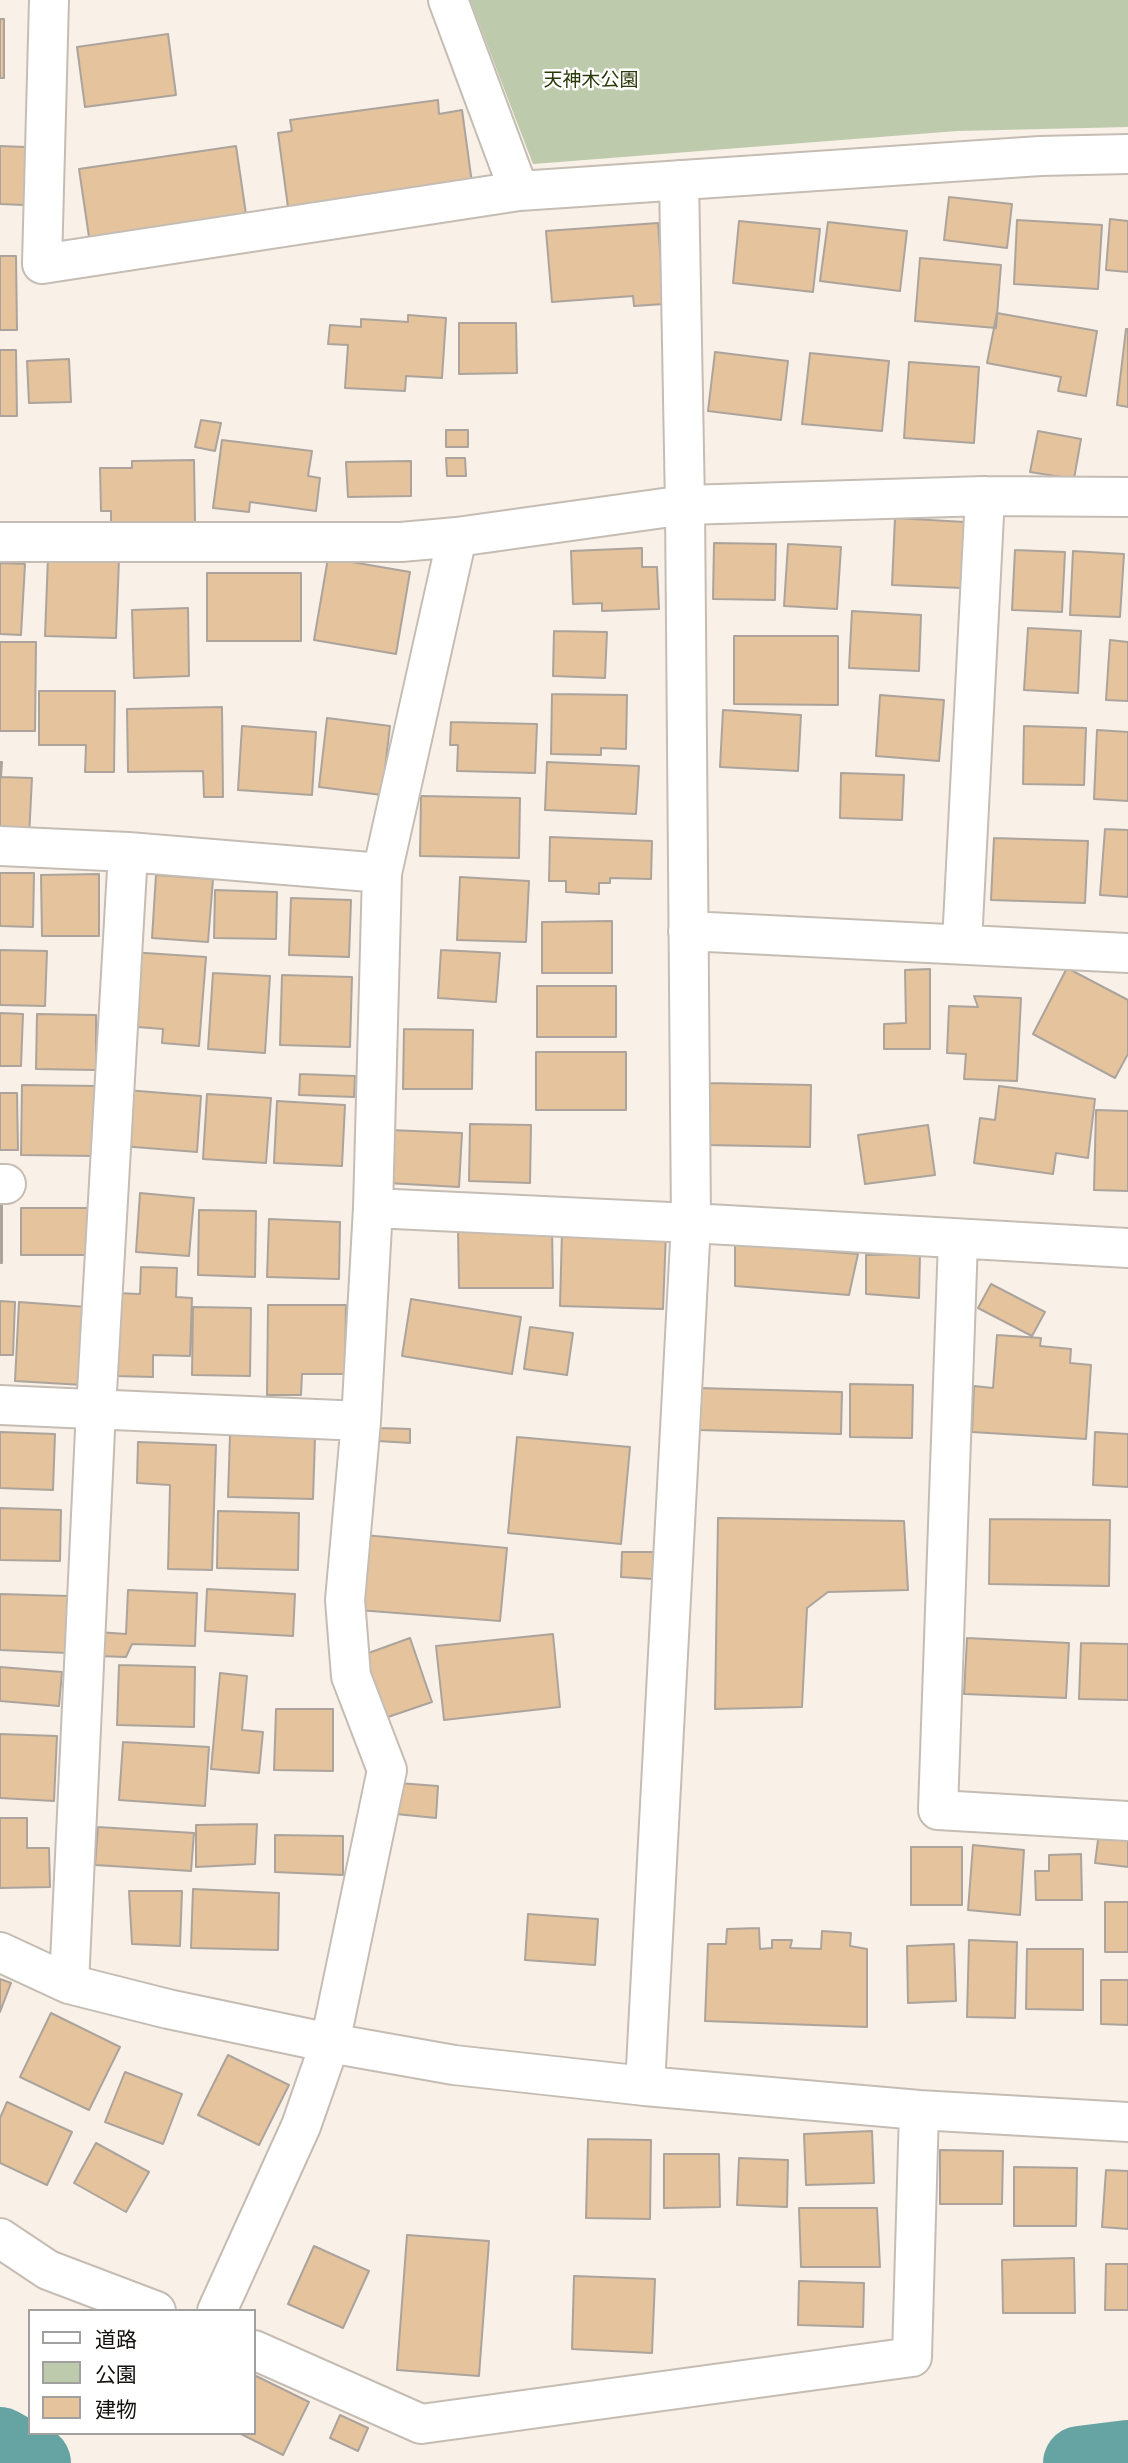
<!DOCTYPE html>
<html>
<head>
<meta charset="utf-8">
<style>
  body { margin:0 }
  #map { position:relative; width:1128px; height:2463px; overflow:hidden; background:#f9f0e7; font-family:"Work Sans","Noto Sans JP",sans-serif }
  canvas { display:block }
  .legend { position:absolute; left:28px; top:2309px; width:228px; height:126px; box-sizing:border-box; background:#fff; border:2px solid #a1a09f; margin:0; padding:9px 12px; list-style:none; font-size:21px; color:#14110e }
  .legend li { display:flex; align-items:center; gap:14px; height:35px }
  .legend b { width:35px; border:2px solid #a1a09f }
</style>
</head>
<body>
<div id="map">
<canvas width="1128" height="2463"></canvas>
<ul class="legend">
<li><b style="height:9px;background:#fff"></b>道路</li>
<li><b style="height:19px;background:#bdcaab"></b>公園</li>
<li><b style="height:19px;background:#e4c39d"></b>建物</li>
</ul>
</div>
<script>
const g = document.querySelector('canvas').getContext('2d');
g.lineJoin = 'round';
function paint(path, color) {
  g.fillStyle = color;
  g.fill(path, 'evenodd');
}
function poly(rows) {
  const path = new Path2D();
  for (const r of rows) {
    path.moveTo(r[0], r[1]);
    for (let i = 2; i < r.length; i += 2) path.lineTo(r[i], r[i + 1]);
  }
  return path;
}
function stroke(path, color, width, dash) {
  g.strokeStyle = color;
  g.lineWidth = width;
  g.lineCap = dash ? 'butt' : 'round';
  g.setLineDash(dash || []);
  g.stroke(path);
}
function drawText(font, color, halo, rows, align = 'center') {
  g.font = font + ' "Work Sans","Noto Sans JP",sans-serif';
  g.lineWidth = 5;
  g.setLineDash([]);
  g.textBaseline = 'middle';
  g.strokeStyle = halo;
  g.fillStyle = color;
  for (const [text, x, y, turn = 0] of rows) {
    g.save();
    g.translate(x, y);
    g.rotate((+turn || 0) * Math.PI / 180);
    g.textAlign = isNaN(turn) ? turn : align;
    if (halo) g.strokeText(text, 0, 0);
    g.fillText(text, 0, 0);
    g.restore();
  }
}
paint(poly([
  [470,0,1128,0,1128,127,957,131,533,164]
]), '#bdcaab');
stroke(poly([
  [0,2444,34,2463],
  [1080,2463,1128,2457]
]), '#66a3a3', 74);
const building = poly([
  [0,19,4,19,4,78,0,78,0,19],
  [168,34,176,95,85,107,77,47,168,34],
  [438,100,439,114,462,110,472,183,288,207,278,133,292,131,290,120,438,100],
  [0,146,26,147,24,205,0,204,0,146],
  [236,146,246,214,89,237,79,169,236,146],
  [949,197,1012,204,1007,248,944,240,949,197],
  [1110,219,1128,221,1128,272,1106,270,1110,219],
  [1017,220,1102,225,1098,289,1014,284,1017,220],
  [739,221,820,229,813,292,733,283,739,221],
  [828,222,907,231,900,291,820,281,828,222],
  [658,223,664,304,634,306,633,296,552,302,546,231,658,223],
  [0,256,16,256,17,330,0,330,0,256],
  [920,258,1001,265,996,328,915,321,920,258],
  [997,313,1097,331,1086,396,1058,391,1061,377,987,363,997,313],
  [408,315,446,318,442,378,406,376,405,391,345,388,348,345,328,344,330,325,361,327,361,319,408,322,408,315],
  [459,323,516,323,517,373,459,374,459,323],
  [1126,329,1128,329,1128,407,1117,405,1126,329],
  [0,350,16,350,17,416,0,416,0,350],
  [715,352,788,361,781,420,708,411,715,352],
  [810,353,889,361,882,431,802,424,810,353],
  [69,359,71,402,29,403,27,361,69,359],
  [909,362,979,367,974,443,904,438,909,362],
  [201,420,221,423,215,451,195,447,201,420],
  [446,430,468,430,468,447,446,447,446,430],
  [1038,431,1081,439,1074,479,1030,472,1038,431],
  [222,440,312,451,308,476,320,478,316,511,250,502,249,512,213,508,222,440],
  [446,458,465,458,466,476,447,476,446,458],
  [194,460,195,522,111,523,111,511,101,511,100,468,132,468,132,461,194,460],
  [411,461,411,496,348,497,346,462,411,461],
  [895,518,965,522,962,588,892,585,895,518],
  [714,543,776,544,775,600,713,599,714,543],
  [788,544,841,547,837,609,784,606,788,544],
  [642,548,642,567,657,567,659,609,602,611,602,603,573,604,571,551,642,548],
  [1015,550,1065,552,1062,612,1012,610,1015,550],
  [1073,551,1124,554,1120,617,1070,615,1073,551],
  [48,557,119,559,116,638,45,636,48,557],
  [328,558,410,572,396,654,314,640,328,558],
  [0,563,25,564,21,635,0,634,0,563],
  [207,573,301,573,301,641,207,641,207,573],
  [188,608,189,676,134,678,132,610,188,608],
  [852,611,921,615,919,671,849,668,852,611],
  [1028,628,1081,631,1078,693,1024,690,1028,628],
  [554,631,607,632,605,678,553,676,554,631],
  [734,636,838,636,838,705,734,704,734,636],
  [1110,640,1128,642,1128,701,1106,700,1110,640],
  [0,642,36,642,35,731,0,731,0,642],
  [39,691,115,691,114,772,85,772,86,745,39,745,39,691],
  [552,694,627,695,626,749,601,748,601,755,551,754,552,694],
  [880,695,944,700,939,761,876,756,880,695],
  [222,707,223,797,204,797,203,771,128,772,127,709,222,707],
  [723,710,801,715,798,771,720,767,723,710],
  [327,718,390,726,382,795,319,787,327,718],
  [451,722,537,724,535,773,457,771,458,745,450,745,451,722],
  [242,726,316,732,312,795,238,790,242,726],
  [1024,726,1086,728,1084,785,1023,784,1024,726],
  [1097,730,1128,732,1128,801,1094,799,1097,730],
  [0,762,2,762,1,777,32,778,29,837,0,835,0,762],
  [547,762,639,766,636,814,545,810,547,762],
  [841,773,904,775,902,820,840,818,841,773],
  [421,796,520,798,519,858,420,856,421,796],
  [1105,829,1128,830,1128,897,1100,895,1105,829],
  [550,837,652,841,651,879,610,878,610,883,599,883,599,894,566,892,566,881,549,881,550,837],
  [994,838,1088,841,1085,903,991,900,994,838],
  [0,873,34,873,33,927,0,926,0,873],
  [99,874,99,936,42,936,41,875,99,874],
  [156,875,213,879,208,942,152,938,156,875],
  [460,877,529,881,526,942,457,940,460,877],
  [215,890,277,892,276,939,214,938,215,890],
  [291,898,351,900,349,957,289,955,291,898],
  [612,921,612,973,542,973,542,922,612,921],
  [0,950,47,951,45,1006,0,1005,0,950],
  [441,950,500,953,496,1002,438,998,441,950],
  [130,952,206,957,199,1046,162,1043,163,1029,125,1026,130,952],
  [1067,968,1128,1000,1128,1054,1115,1078,1033,1034,1067,968],
  [930,969,930,1049,884,1049,884,1024,906,1023,905,970,930,969],
  [213,973,270,976,265,1053,208,1049,213,973],
  [282,975,352,977,350,1047,280,1045,282,975],
  [537,986,616,986,616,1037,537,1037,537,986],
  [974,996,1021,998,1017,1081,964,1079,966,1054,947,1053,949,1006,978,1007,974,996],
  [0,1013,23,1014,21,1066,0,1066,0,1013],
  [37,1014,96,1015,96,1070,36,1069,37,1014],
  [404,1029,473,1030,472,1089,403,1089,404,1029],
  [536,1052,626,1052,626,1110,536,1110,536,1052],
  [300,1074,355,1076,354,1097,299,1095,300,1074],
  [708,1083,811,1085,810,1147,706,1145,708,1083],
  [22,1085,97,1086,96,1156,21,1155,22,1085],
  [999,1086,1095,1099,1088,1158,1056,1153,1053,1174,974,1163,980,1118,995,1120,999,1086],
  [126,1090,201,1096,197,1152,121,1146,126,1090],
  [0,1093,17,1093,18,1150,0,1150,0,1093],
  [207,1094,271,1098,266,1163,203,1159,207,1094],
  [277,1101,345,1105,342,1166,274,1163,277,1101],
  [1096,1110,1128,1111,1128,1191,1094,1190,1096,1110],
  [470,1124,531,1125,530,1183,469,1181,470,1124],
  [928,1125,935,1175,865,1184,858,1135,928,1125],
  [390,1130,462,1133,459,1187,387,1183,390,1130],
  [140,1193,194,1198,189,1256,136,1252,140,1193],
  [0,1197,2,1197,2,1263,0,1263,0,1197],
  [21,1208,89,1208,90,1255,21,1255,21,1208],
  [199,1210,256,1211,255,1277,198,1275,199,1210],
  [269,1219,340,1222,339,1279,267,1277,269,1219],
  [552,1228,553,1288,459,1288,458,1229,552,1228],
  [562,1230,666,1233,663,1309,560,1306,562,1230],
  [735,1244,858,1254,849,1295,735,1286,735,1244],
  [920,1254,919,1298,866,1294,866,1255,920,1254],
  [141,1267,177,1268,176,1297,192,1298,190,1356,153,1355,153,1377,113,1376,116,1293,140,1294,141,1267],
  [991,1284,1045,1312,1032,1336,978,1308,991,1284],
  [411,1299,521,1317,512,1374,402,1356,411,1299],
  [0,1301,15,1302,13,1355,0,1355,0,1301],
  [19,1302,87,1307,83,1385,15,1381,19,1302],
  [268,1305,346,1305,345,1374,302,1374,301,1395,267,1395,268,1305],
  [193,1307,251,1308,250,1376,192,1375,193,1307],
  [530,1327,573,1333,567,1375,524,1369,530,1327],
  [997,1335,1041,1338,1040,1346,1071,1349,1070,1363,1091,1365,1086,1439,972,1432,974,1386,993,1388,997,1335],
  [850,1384,913,1385,912,1438,850,1437,850,1384],
  [699,1388,842,1392,841,1434,698,1430,699,1388],
  [379,1428,410,1429,410,1443,378,1441,379,1428],
  [0,1432,55,1434,53,1490,0,1488,0,1432],
  [1095,1432,1128,1434,1128,1487,1093,1485,1095,1432],
  [230,1434,315,1437,313,1499,228,1497,230,1434],
  [517,1437,630,1447,621,1544,508,1533,517,1437],
  [138,1442,216,1445,212,1570,168,1569,170,1485,137,1483,138,1442],
  [0,1508,61,1510,60,1561,0,1560,0,1508],
  [218,1511,299,1513,298,1570,217,1568,218,1511],
  [718,1518,904,1521,908,1590,828,1592,807,1608,802,1707,715,1709,718,1518],
  [990,1519,1110,1520,1109,1586,989,1584,990,1519],
  [364,1535,507,1548,500,1621,358,1610,364,1535],
  [622,1552,654,1552,652,1579,621,1577,622,1552],
  [207,1589,295,1594,293,1636,205,1631,207,1589],
  [128,1590,197,1593,195,1646,132,1644,126,1657,98,1656,98,1632,126,1634,128,1590],
  [0,1594,69,1596,67,1653,0,1650,0,1594],
  [553,1634,560,1707,444,1720,436,1646,553,1634],
  [410,1638,432,1702,385,1718,363,1655,410,1638],
  [967,1638,1069,1643,1066,1698,964,1694,967,1638],
  [1081,1643,1128,1644,1128,1700,1079,1699,1081,1643],
  [119,1665,195,1667,194,1727,117,1725,119,1665],
  [0,1667,62,1672,59,1706,0,1701,0,1667],
  [220,1673,247,1676,242,1730,263,1732,259,1773,211,1769,220,1673],
  [276,1709,333,1709,333,1771,274,1770,276,1709],
  [0,1734,57,1736,54,1801,0,1798,0,1734],
  [123,1742,209,1747,205,1806,119,1800,123,1742],
  [398,1783,438,1786,436,1818,396,1814,398,1783],
  [0,1818,27,1818,27,1848,49,1848,50,1887,0,1888,0,1818],
  [257,1824,255,1864,196,1867,196,1825,257,1824],
  [1100,1825,1128,1828,1128,1867,1095,1863,1100,1825],
  [98,1827,194,1833,191,1871,95,1865,98,1827],
  [275,1835,343,1836,343,1875,275,1872,275,1835],
  [973,1845,1024,1850,1020,1915,968,1910,973,1845],
  [911,1847,962,1847,962,1905,911,1905,911,1847],
  [1081,1854,1082,1900,1036,1900,1035,1871,1049,1871,1049,1855,1081,1854],
  [193,1889,279,1893,278,1950,191,1948,193,1889],
  [129,1891,182,1891,180,1946,132,1944,129,1891],
  [1105,1902,1128,1902,1128,1952,1105,1952,1105,1902],
  [528,1914,598,1919,595,1965,525,1960,528,1914],
  [759,1928,760,1949,772,1948,772,1940,792,1940,790,1948,821,1949,822,1931,851,1933,850,1946,867,1949,867,2027,705,2021,708,1944,726,1944,727,1929,759,1928],
  [969,1940,1017,1942,1015,2018,967,2017,969,1940],
  [954,1944,956,2001,908,2003,907,1946,954,1944],
  [1027,1949,1083,1949,1083,2010,1026,2009,1027,1949],
  [0,1979,11,1983,0,2012,0,1979],
  [1101,1980,1128,1980,1128,2025,1101,2024,1101,1980],
  [51,2013,120,2047,89,2110,20,2077,51,2013],
  [228,2055,289,2085,259,2145,198,2115,228,2055],
  [125,2072,182,2094,163,2144,105,2122,125,2072],
  [7,2102,72,2132,47,2185,0,2163,0,2118,7,2102],
  [872,2131,874,2183,806,2185,804,2134,872,2131],
  [588,2139,651,2140,650,2219,586,2218,588,2139],
  [96,2143,149,2172,126,2212,74,2183,96,2143],
  [940,2150,1003,2151,1002,2204,940,2204,940,2150],
  [664,2154,719,2154,720,2207,664,2208,664,2154],
  [739,2158,788,2160,787,2207,737,2205,739,2158],
  [1014,2167,1077,2168,1076,2226,1014,2226,1014,2167],
  [1106,2170,1128,2171,1128,2229,1102,2227,1106,2170],
  [799,2208,877,2208,880,2267,801,2267,799,2208],
  [407,2235,489,2241,479,2376,397,2370,407,2235],
  [314,2246,369,2271,343,2328,288,2304,314,2246],
  [1074,2258,1075,2313,1003,2313,1002,2260,1074,2258],
  [1106,2264,1128,2264,1128,2310,1105,2310,1106,2264],
  [574,2276,655,2279,652,2353,572,2349,574,2276],
  [799,2281,864,2283,863,2327,798,2325,799,2281],
  [254,2375,309,2402,283,2455,239,2433,254,2433,254,2375],
  [340,2415,368,2428,358,2451,330,2438,340,2415]
]);
paint(building, '#e4c39d');
stroke(building, '#aca49c', 2);
const minor = poly([
  [49,0,42,264,519,191,1040,156,1128,154],
  [448,0,519,191],
  [0,542,401,542,457,537,685,505,985,496,1128,497],
  [0,846,128,852,382,873],
  [688,931,1128,953],
  [962,943,985,496],
  [0,1184,6,1184],
  [373,1208,691,1223,1128,1248],
  [958,1240,938,1810,1128,1821],
  [0,1405,361,1421],
  [0,1952,69,1984,168,2009,330,2043,454,2065,645,2086,919,2110,1128,2122],
  [69,1984,96,1409,128,852],
  [645,2086,691,1223,685,505,679,180],
  [0,2238,48,2270,156,2311],
  [217,2311,301,2126,330,2043,387,1770,351,1676,345,1600,361,1421,373,1208,382,873,457,537],
  [254,2350,421,2424,912,2357,919,2110]
]);
stroke(minor, '#c5bdb4', 42);
stroke(minor, '#fff', 38);
drawText('19px', '#293907', '#fff', [
  ["天神木公園",591,80]
]);
</script>
</body>
</html>
